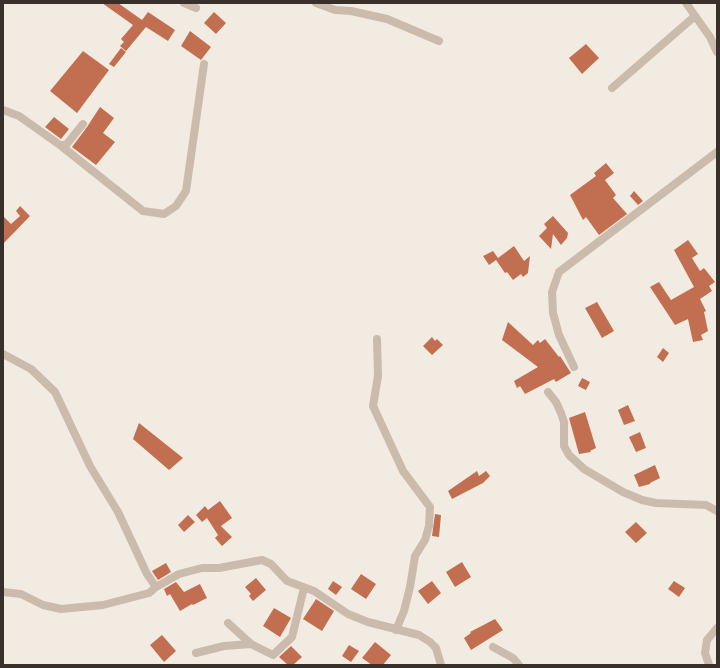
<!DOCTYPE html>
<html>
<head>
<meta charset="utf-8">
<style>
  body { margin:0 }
  #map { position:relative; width:720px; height:668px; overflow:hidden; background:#f2ebe1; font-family:Inter,sans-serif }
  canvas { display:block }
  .frame { position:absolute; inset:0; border:4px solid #39302b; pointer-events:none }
</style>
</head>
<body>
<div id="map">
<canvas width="720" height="668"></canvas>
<div class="frame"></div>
</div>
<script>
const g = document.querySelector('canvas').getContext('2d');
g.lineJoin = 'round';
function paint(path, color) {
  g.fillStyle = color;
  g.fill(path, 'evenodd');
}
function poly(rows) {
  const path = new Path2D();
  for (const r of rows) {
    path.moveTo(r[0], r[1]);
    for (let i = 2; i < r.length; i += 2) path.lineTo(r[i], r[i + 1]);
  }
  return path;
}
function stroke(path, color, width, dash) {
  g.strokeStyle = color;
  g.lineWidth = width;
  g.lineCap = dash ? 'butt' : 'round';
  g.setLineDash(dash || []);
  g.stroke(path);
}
paint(poly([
  [102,3,118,3,142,20,148,12,175,30,168,41,146,27,126,51,120,46,124,42,121,39,133,25],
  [214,12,226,23,216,34,204,23],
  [190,31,211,47,201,60,181,46],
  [586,44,599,58,582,74,569,58],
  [121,48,126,52,114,67,109,64],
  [83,51,109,70,77,113,50,91],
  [100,107,114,118,103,133,115,142,96,165,72,147,87,127],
  [54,117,69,129,61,139,45,127],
  [606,163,614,173,605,180,616,195,613,198,627,214,599,235,586,217,583,220,570,195,596,176,594,173],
  [634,191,643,201,638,205,630,196],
  [20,206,30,216,3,244,3,216,11,224,20,216,16,211],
  [553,216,568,233,567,238,561,245,553,234,551,249,539,236,547,228,544,224],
  [688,240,698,254,692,258,700,271,704,268,715,282,709,286,712,291,700,299,706,311,704,312,708,331,701,335,703,340,693,342,688,319,675,325,650,287,659,282,671,300,694,287,674,250],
  [514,246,524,261,530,256,528,273,523,277,521,274,513,280,507,272,505,273,496,260,489,265,483,256,493,251,498,258],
  [597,302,614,331,602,338,585,308],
  [508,322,533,345,538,340,540,343,545,339,559,357,560,356,571,373,556,382,554,379,525,394,520,386,517,388,514,381,538,367,502,340],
  [432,337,435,341,437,339,443,345,432,355,423,346],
  [663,348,669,353,663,362,657,357],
  [582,378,590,382,586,390,578,386],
  [628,405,635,421,624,425,618,410],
  [585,412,596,448,590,451,591,452,579,454,569,418],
  [139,423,183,458,169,470,133,439],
  [640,432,646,448,636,452,629,437],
  [655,465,660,478,650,483,650,484,639,487,634,475],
  [477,471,479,476,486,471,490,476,483,483,452,499,448,491],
  [220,501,232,518,221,526,232,537,222,546,215,538,218,535,207,518,202,522,196,515,205,506,208,510],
  [435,514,441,515,439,537,432,536],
  [188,515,195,522,184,532,178,525],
  [636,522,647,533,636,543,625,532],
  [462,562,471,577,455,587,446,572],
  [166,563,171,572,158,580,152,571],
  [361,574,376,584,366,599,351,589],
  [256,578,266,590,253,601,249,596,251,594,245,587],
  [333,581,342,587,336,595,328,589],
  [432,581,441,593,428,604,418,591],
  [674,581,685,588,679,597,668,589],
  [176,582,184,592,200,584,207,598,193,605,192,604,180,611,170,594,167,596,164,589],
  [316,599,334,611,322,631,303,619],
  [274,608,291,618,280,637,263,626],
  [495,619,503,630,471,650,464,638,471,633,470,632],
  [162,635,176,651,164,662,150,645],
  [375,642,391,655,383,665,372,665,362,658],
  [349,645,359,651,351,662,342,656],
  [291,646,302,657,293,665,288,665,279,657]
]), '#c16f50');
stroke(poly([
  [184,3,196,8],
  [316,3,335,10,351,11,387,19,439,41],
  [686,3,710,37,717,52],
  [612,88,695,16],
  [3,110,19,116,60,145,66,145,83,124],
  [60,145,143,211,164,214,176,206,186,191,204,64],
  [377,339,378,376,373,406,403,471,430,507,429,526,425,540,415,556,410,587,404,611,396,630],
  [3,354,31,369,55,392,90,466,118,512,147,574,156,587],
  [574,367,559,335,553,313,552,292,559,272,717,152],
  [548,392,556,402,561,413,564,422,564,446,569,455,584,469,623,492,642,500,656,503,706,505,717,511],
  [3,592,21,594,43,605,61,609,103,605,149,593,156,587,179,574,202,568,219,568,262,560,271,564,287,581,314,591,348,614,368,622,419,635,430,642,436,648,441,665],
  [228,623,251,644,273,655,292,637,304,588],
  [493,647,513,658,519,665],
  [196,653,224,646,251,644],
  [709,665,705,653,707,640,717,628]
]), '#cbbbad', 8);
</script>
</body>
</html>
